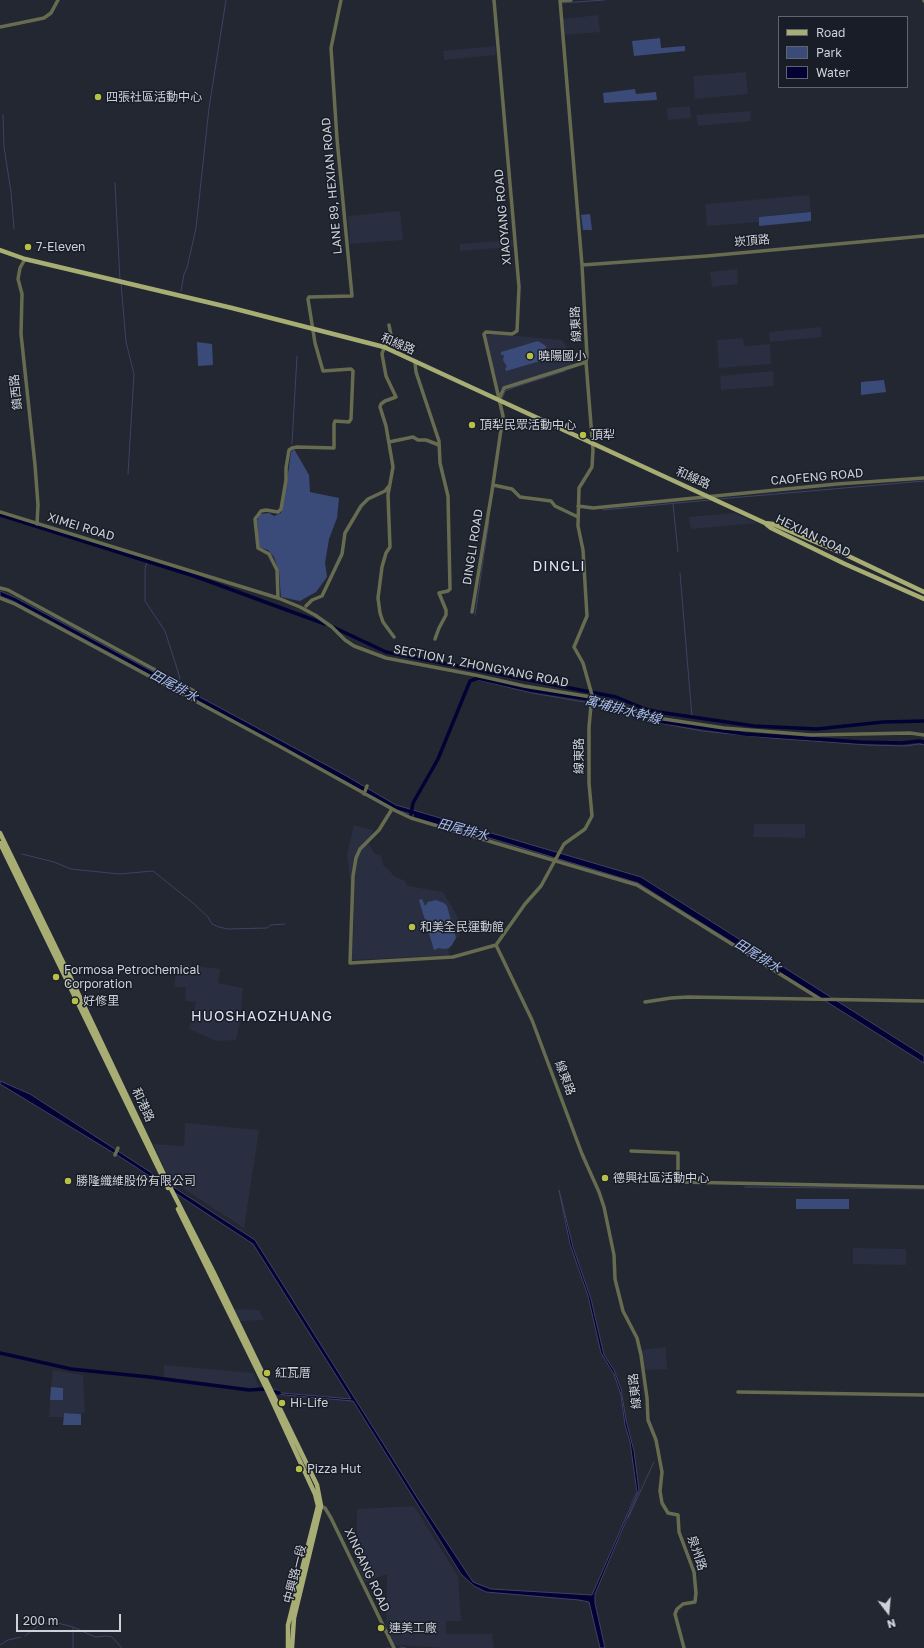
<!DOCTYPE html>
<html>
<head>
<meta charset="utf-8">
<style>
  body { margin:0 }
  #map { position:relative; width:924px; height:1648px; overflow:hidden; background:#232732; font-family:"Golos Text",sans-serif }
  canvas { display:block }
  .legend { position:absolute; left:778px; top:16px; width:130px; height:72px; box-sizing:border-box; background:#191d28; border:1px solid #61656e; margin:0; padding:5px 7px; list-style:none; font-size:12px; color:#ced1d8 }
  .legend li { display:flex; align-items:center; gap:8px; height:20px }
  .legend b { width:20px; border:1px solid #61656e }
  .north { position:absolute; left:868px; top:1592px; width:40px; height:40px; -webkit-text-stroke:3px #191d28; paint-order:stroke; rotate:164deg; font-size:11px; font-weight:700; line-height:16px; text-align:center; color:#ced1d8 }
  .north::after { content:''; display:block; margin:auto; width:14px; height:18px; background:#ced1d8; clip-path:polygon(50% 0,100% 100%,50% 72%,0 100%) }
  .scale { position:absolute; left:16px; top:1614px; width:105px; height:18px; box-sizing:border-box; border:2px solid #ced1d8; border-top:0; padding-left:5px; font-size:12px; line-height:14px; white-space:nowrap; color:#ced1d8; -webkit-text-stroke:3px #191d28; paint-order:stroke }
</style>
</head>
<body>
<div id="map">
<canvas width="924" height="1648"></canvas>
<ul class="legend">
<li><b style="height:5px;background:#a8ae73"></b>Road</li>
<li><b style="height:11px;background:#3b4b79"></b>Park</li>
<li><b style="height:11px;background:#020334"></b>Water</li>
</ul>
<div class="north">N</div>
<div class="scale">200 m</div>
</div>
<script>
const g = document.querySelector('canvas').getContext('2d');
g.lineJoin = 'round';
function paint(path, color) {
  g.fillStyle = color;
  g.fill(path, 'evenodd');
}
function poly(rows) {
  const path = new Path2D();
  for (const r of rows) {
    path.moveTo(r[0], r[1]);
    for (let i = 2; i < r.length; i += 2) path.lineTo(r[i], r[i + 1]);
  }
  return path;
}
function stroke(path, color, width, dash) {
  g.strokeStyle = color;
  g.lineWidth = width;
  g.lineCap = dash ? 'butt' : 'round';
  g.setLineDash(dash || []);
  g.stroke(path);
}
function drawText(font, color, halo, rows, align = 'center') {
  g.font = font + ' "Golos Text","Noto Sans TC",sans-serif';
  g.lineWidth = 3;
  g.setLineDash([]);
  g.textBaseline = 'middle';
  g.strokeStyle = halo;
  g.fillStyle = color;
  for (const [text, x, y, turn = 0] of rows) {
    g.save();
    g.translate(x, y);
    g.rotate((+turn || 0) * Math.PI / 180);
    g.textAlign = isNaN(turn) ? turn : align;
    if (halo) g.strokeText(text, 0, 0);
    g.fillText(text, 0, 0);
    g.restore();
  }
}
paint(poly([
  [598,15,600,32,565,35,563,19],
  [495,46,496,55,444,60,443,51],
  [746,72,748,94,695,99,693,76],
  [690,106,691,118,668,120,667,108],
  [750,111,751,121,698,126,696,115],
  [809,195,811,212,759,217,759,222,707,226,705,204],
  [400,211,403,240,350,244,348,216],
  [512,240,513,247,460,251,460,244],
  [737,269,738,284,712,287,710,272],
  [821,327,822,337,770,342,769,332],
  [494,334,562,340,567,347,572,365,503,387,499,390,486,336],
  [743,338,744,346,770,344,771,364,719,368,717,340],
  [773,371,774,386,721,390,720,376],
  [734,513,757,523,691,529,689,517],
  [754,824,805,824,805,838,753,837],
  [354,825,373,830,369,845,375,854,381,855,383,865,388,869,394,876,405,881,408,886,443,892,458,917,460,931,459,937,448,941,449,955,352,960,354,915,347,854],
  [177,964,220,969,218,983,243,988,240,1023,236,1040,216,1041,189,1029,196,1002,185,1001,186,987,174,987],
  [185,1123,259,1130,244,1228,170,1180,153,1144,184,1146],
  [853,1248,906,1249,906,1265,853,1264],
  [233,1309,259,1310,264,1320,240,1321],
  [666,1347,667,1369,645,1370,642,1350],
  [164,1365,253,1373,259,1387,258,1389,164,1377],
  [53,1370,83,1375,85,1412,81,1414,64,1413,63,1417,49,1417,50,1400,63,1400,63,1388,51,1387],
  [414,1506,458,1576,461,1621,446,1621,446,1634,492,1634,494,1648,446,1648,394,1645,386,1627,387,1574,365,1582,357,1566,357,1509]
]), '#292f40');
paint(poly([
  [660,38,661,48,685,46,685,51,634,56,632,41],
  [635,89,636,94,656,92,657,100,604,103,603,93],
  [811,212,811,221,759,226,759,217],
  [590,214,592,230,583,230,581,215],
  [538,341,546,346,547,355,553,354,554,357,506,371,505,368,507,367,503,360,504,355,501,355,501,352],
  [197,342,212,344,213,365,198,366],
  [884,380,886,392,861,395,861,382],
  [294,449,309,475,310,492,339,498,337,518,329,539,325,563,327,577,316,592,300,601,281,597,279,572,274,557,268,550,259,547,257,521,260,514,269,513,274,516,281,513,287,481,291,452],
  [422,899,425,906,428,902,436,900,444,903,447,906,456,938,452,945,449,948,445,949,437,948,437,949,434,950,419,900],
  [796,1199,849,1199,849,1209,796,1209],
  [51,1387,63,1388,63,1400,50,1400],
  [64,1413,81,1414,81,1425,63,1425]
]), '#3b4b79');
const water = poly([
  [0,591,16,598,343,774,396,805,641,877,924,1056,924,1063,638,883,397,810,119,658,13,601,0,596,0,591],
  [0,1081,30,1094,255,1240,420,1502,473,1582,491,1589,592,1595,637,1492,630,1442,625,1425,621,1395,614,1374,601,1353,588,1296,570,1244,559,1190,573,1247,591,1299,604,1355,614,1370,621,1389,626,1420,634,1451,639,1490,595,1594,595,1603,605,1648,600,1648,589,1602,579,1600,486,1592,474,1586,461,1574,353,1401,285,1395,275,1393,274,1389,282,1393,351,1399,253,1244,125,1160,0,1084,0,1081]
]);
paint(water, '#020334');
stroke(water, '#3f4165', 1);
stroke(poly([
  [563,3,604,0],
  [3,115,4,147,11,192,14,229],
  [115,183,120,280],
  [121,283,126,342,134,374,128,474],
  [181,291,184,274,187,268,196,228,209,108,226,0],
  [502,399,505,391,515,387,565,371],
  [292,444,297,356],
  [719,499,924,481],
  [673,504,678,552],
  [603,510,710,500],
  [147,561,145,570,145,601,165,631,180,678,175,685],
  [680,573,692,717],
  [475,615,489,521],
  [479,680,532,693,590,703],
  [593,703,654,722,702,731,771,738,868,745,906,746,919,744,924,745],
  [22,854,54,862,71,869,119,874,153,871,193,903,208,917,212,924,219,927,228,929,267,928,271,925,285,924],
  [745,1187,924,1189],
  [628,1518,654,1462],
  [73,1628,73,1648],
  [25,1636,39,1625,54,1622,73,1627,95,1637,107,1636,112,1637,122,1648],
  [0,1645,8,1640,21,1637],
  [400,1647,406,1648],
  [387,1648,389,1648]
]), '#3f4165', 1);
stroke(poly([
  [0,515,197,577,325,624],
  [333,627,386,652,616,697,645,709,658,712,754,726,817,729,883,722,924,721],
  [411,814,413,803,438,759,470,681,478,678,530,690,588,699,658,721,745,734,860,742,901,743,920,741,924,742],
  [0,1353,71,1369,149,1377,249,1390,264,1389,279,1393]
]), '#020334', 3.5);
stroke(poly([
  [417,816,458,829]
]), '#020334', 6);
stroke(poly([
  [560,0,582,265,587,356,586,362,593,450,592,467,579,488,578,526,583,550,587,616,574,647,583,663,592,695,589,727,589,783,592,816,585,829,564,844,541,886,525,904,496,945,532,1020,582,1154,599,1192,604,1207,614,1255,615,1279,623,1311,637,1338,641,1355,647,1398,648,1420,656,1440,662,1472,660,1491,662,1503,668,1513,678,1515,679,1532,694,1572,696,1593,695,1602,683,1604,677,1609,675,1614,684,1648],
  [924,0,924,1],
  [560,1,571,0],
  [0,27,44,18,51,13,58,0],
  [25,259,20,268,18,279,22,294,21,334,35,465,38,505,37,524],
  [582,265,707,256,924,236],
  [389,325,392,340,385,345,382,354,386,376,396,397,385,401,381,404,380,407,386,426,393,467,388,495,390,547,386,553,382,567,378,598,380,613,383,622,394,637],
  [415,362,416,372,439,441,440,463,448,496,450,589,448,591,439,593,446,610,446,615,439,628,435,639],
  [500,397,504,388,586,362],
  [389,442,413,437,418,440,426,440,439,445],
  [493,485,512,489,520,497,551,501,555,506,578,517],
  [578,506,593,508,837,484,924,478],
  [0,512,278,598,300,607,315,615,332,627,345,640,354,646,386,658,475,675,524,686,591,697,657,718,724,728,811,735,910,733,924,735],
  [0,588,8,590,194,691],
  [0,598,15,604,279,746,396,811,411,818,637,885,820,999],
  [278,598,277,570,269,554,258,548,255,519,261,511,266,510,278,512,281,509,286,480,286,468,289,450,292,448,297,447,334,448,334,424,335,421,349,422,351,419,353,371,351,369,323,371,315,343,308,299,309,297,352,296,337,139,331,48,341,0],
  [306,606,312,600,322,596,342,554,345,533,361,506,368,499,385,491,389,486],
  [472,612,492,491,503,416,484,334,486,332,512,334,517,331,519,287,494,0],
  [364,794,367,786],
  [392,809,379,830,360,849,356,858,353,876,350,963,453,957,496,945],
  [645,1002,671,998,688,997,924,1001],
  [631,1151,678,1153,678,1182,924,1187],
  [115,1155,118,1148],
  [738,1392,924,1395],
  [319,1506,325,1508,331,1518,394,1648]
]), '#676b4f', 3.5);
stroke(poly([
  [0,250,25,259,232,308,384,347,765,523,773,524,844,554,924,592],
  [766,524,771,528,845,564,924,599],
  [0,833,77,991,168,1183,214,1273,317,1485,321,1506,294,1618,292,1648],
  [0,843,168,1188],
  [178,1209,269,1394,315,1494,318,1506,288,1625,288,1648]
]), '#a8ae73', 4.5);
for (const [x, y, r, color] of [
  [98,97,4,"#b8c147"],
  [28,247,4,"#b8c147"],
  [530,356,4,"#b8c147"],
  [472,425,4,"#b8c147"],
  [583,435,4,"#b8c147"],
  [412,927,4,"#b8c147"],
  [56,977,4,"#b8c147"],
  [75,1001,4,"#b8c147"],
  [605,1178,4,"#b8c147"],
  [68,1181,4,"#b8c147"],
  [267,1373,4,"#b8c147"],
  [282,1403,4,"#b8c147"],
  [299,1469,4,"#b8c147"],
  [381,1628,4,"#b8c147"]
]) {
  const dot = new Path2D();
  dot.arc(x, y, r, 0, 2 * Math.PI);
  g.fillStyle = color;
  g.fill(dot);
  stroke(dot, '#191d28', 1.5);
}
drawText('12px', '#ced1d8', '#191d28', [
  ["四張社區活動中心",106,97],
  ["7-Eleven",36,247],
  ["曉陽國小",538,356],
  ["頂犁民眾活動中心",480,425],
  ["頂犁",591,435],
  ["和美全民運動館",420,927],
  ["Formosa Petrochemical",64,970],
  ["Corporation",64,984],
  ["好修里",83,1001],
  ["德興社區活動中心",613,1178],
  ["勝隆纖維股份有限公司",76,1181],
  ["紅瓦厝",275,1373],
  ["Hi-Life",290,1403],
  ["Pizza Hut",307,1469],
  ["連美工廠",389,1628]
], 'left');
drawText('12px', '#ced1d8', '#191d28', [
  ["LANE 89, HEXIAN ROAD",332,186,-95],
  ["XIAOYANG ROAD",503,217,-95],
  ["崁頂路",752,241,-5],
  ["線東路",576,324,-93],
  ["和線路",398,344,23],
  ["鎮西路",16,392,-96],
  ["CAOFENG ROAD",817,477,-5],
  ["和線路",693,478,24],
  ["XIMEI ROAD",81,527,17],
  ["HEXIAN ROAD",813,536,26],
  ["DINGLI ROAD",473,547,-81],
  ["SECTION 1, ZHONGYANG ROAD",481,666,11],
  ["線東路",579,756,-90],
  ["線東路",565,1078,69],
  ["和港路",143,1105,65],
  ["線東路",635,1391,-96],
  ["泉州路",697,1553,71],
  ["XINGANG ROAD",367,1570,65],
  ["中興路一段",295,1574,-76]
]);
drawText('italic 13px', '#aabef0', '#191d28', [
  ["田尾排水",174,686,29],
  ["寓埔排水幹線",623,710,15],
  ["田尾排水",463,830,15],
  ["田尾排水",758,956,32]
]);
g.letterSpacing = '1px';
drawText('14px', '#dde3f2', '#191d28', [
  ["DINGLI",559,567],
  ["HUOSHAOZHUANG",262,1017]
]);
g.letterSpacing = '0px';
</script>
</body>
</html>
